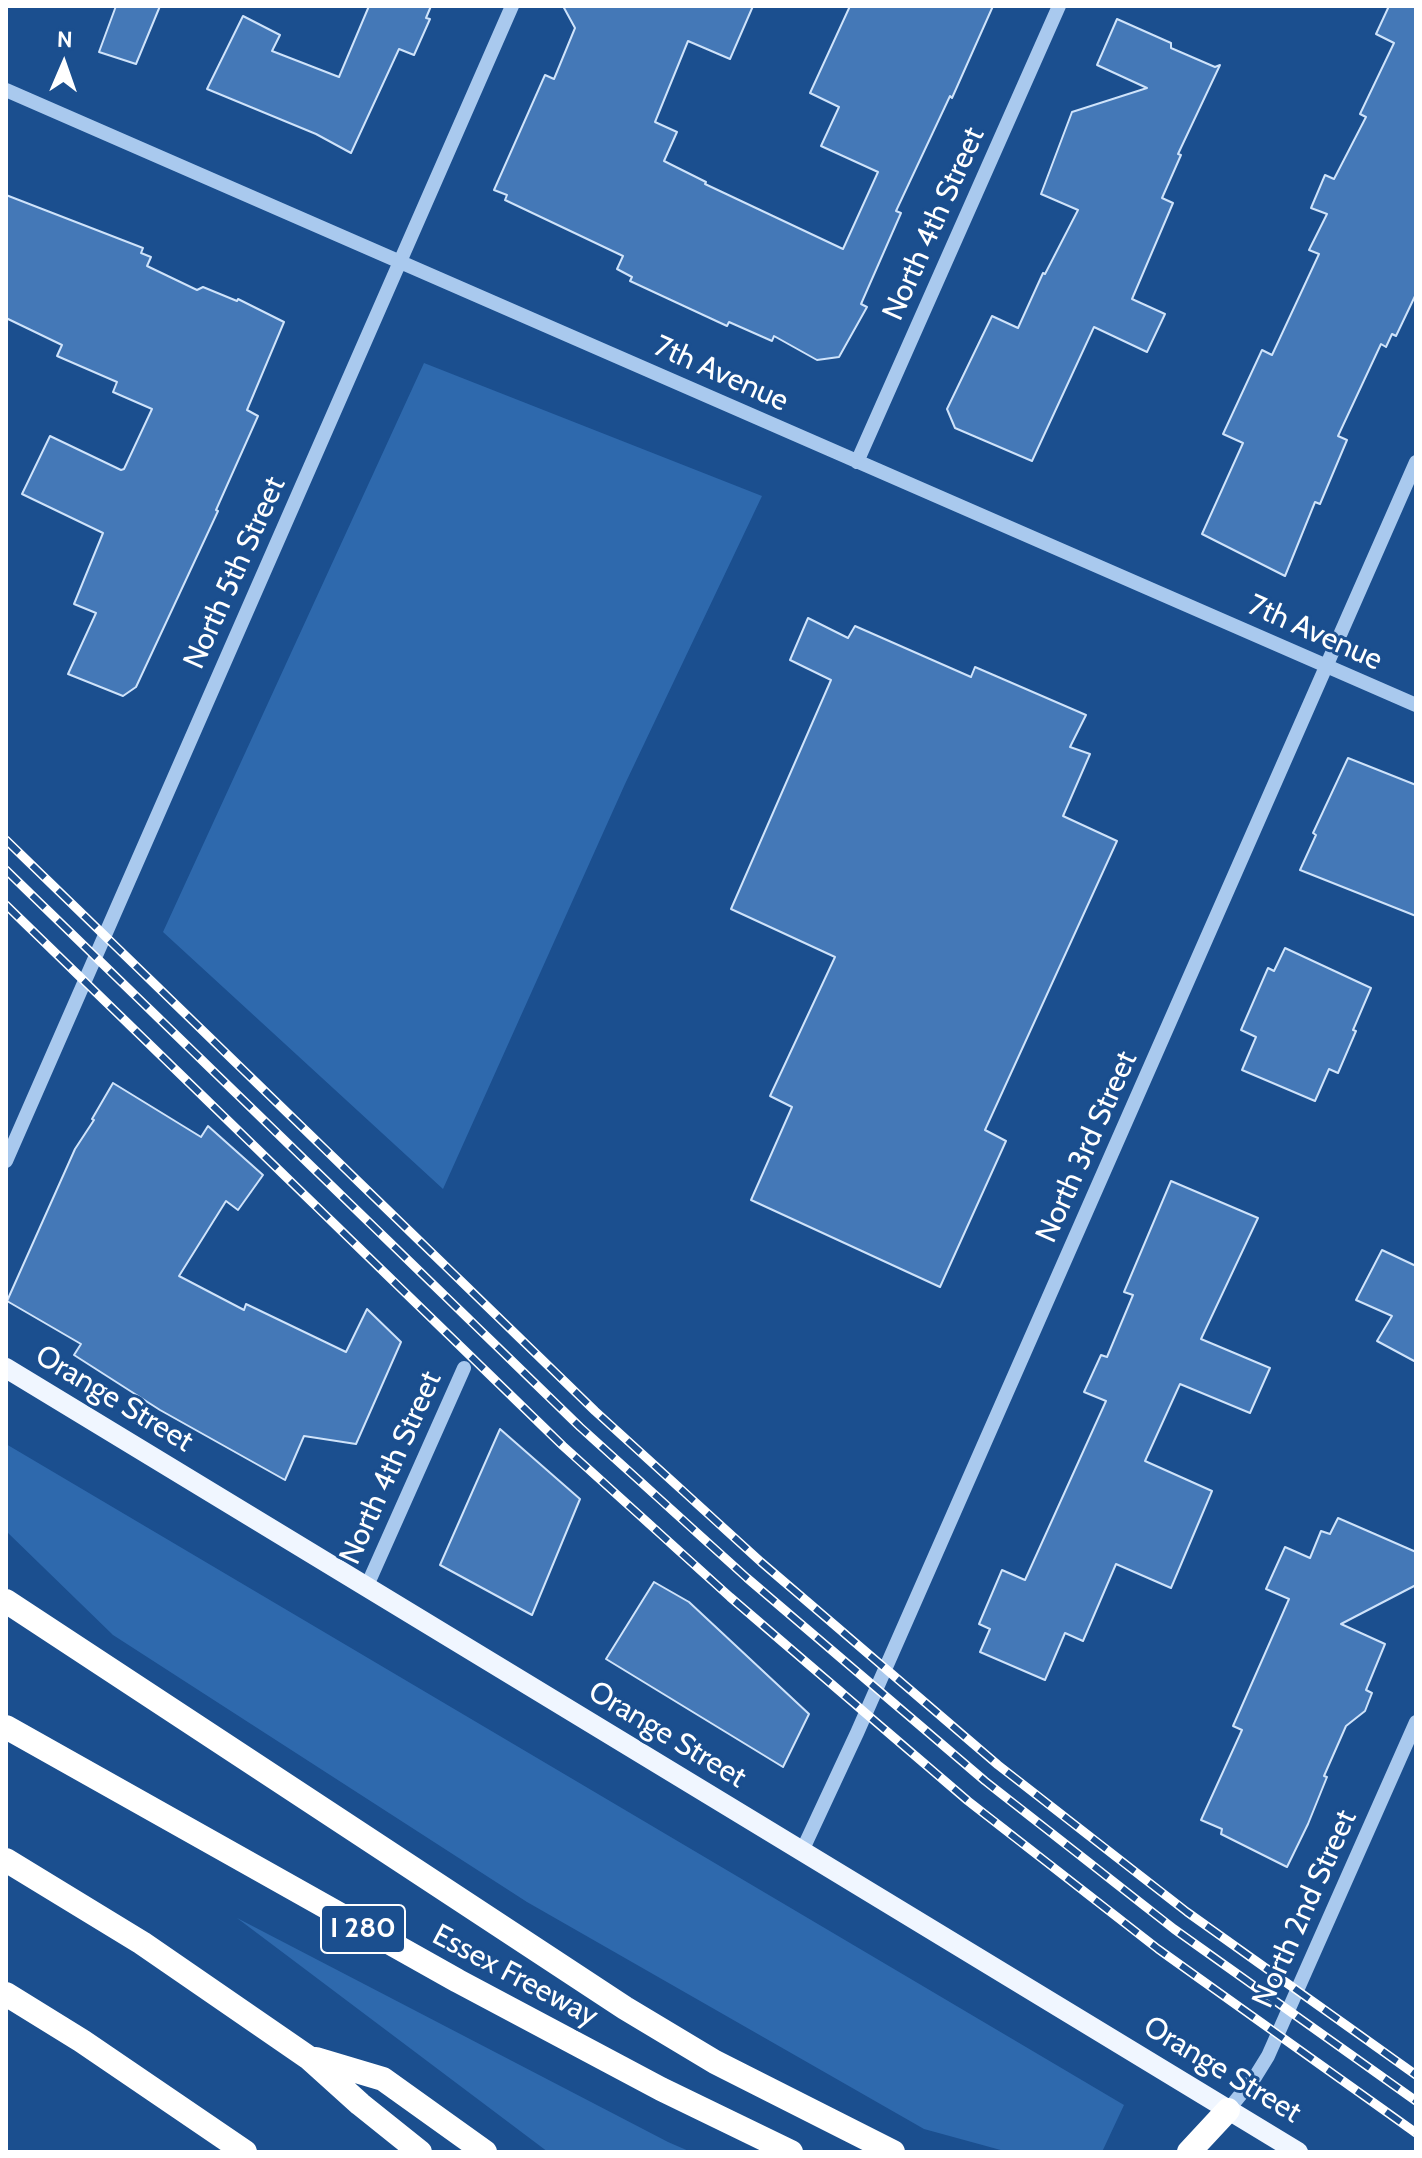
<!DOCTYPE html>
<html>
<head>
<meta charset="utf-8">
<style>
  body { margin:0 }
  #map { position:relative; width:1422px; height:2158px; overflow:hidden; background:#1b4f8f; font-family:Cabin,sans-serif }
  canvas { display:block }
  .frame { position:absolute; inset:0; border:8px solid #fff; pointer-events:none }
  .north { position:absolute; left:24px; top:24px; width:80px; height:80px; -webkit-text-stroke:6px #1b4f8f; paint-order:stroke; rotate:2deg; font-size:22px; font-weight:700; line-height:32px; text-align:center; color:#fff }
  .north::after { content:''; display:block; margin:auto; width:28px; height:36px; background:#fff; clip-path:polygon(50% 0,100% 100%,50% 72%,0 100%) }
</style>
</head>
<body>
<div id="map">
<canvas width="1422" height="2158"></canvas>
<div class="frame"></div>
<div class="north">N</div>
</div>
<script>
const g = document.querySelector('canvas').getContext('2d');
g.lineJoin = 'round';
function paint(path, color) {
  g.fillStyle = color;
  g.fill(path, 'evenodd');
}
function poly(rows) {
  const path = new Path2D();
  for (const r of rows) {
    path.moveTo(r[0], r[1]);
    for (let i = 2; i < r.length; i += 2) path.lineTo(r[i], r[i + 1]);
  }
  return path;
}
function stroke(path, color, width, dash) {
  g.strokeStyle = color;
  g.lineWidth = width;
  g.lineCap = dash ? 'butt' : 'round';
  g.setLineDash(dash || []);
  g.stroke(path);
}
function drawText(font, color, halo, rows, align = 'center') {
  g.font = font + ' Cabin,sans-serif';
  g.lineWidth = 6;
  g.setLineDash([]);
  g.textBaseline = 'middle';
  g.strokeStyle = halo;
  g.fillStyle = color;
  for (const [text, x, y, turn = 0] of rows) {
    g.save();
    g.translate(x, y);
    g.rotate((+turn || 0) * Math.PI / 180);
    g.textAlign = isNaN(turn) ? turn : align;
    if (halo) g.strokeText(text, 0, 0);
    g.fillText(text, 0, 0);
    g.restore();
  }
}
paint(poly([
  [424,363,762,496,625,784,443,1189,163,932],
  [6,1444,1124,2105,1102,2152,1008,2152,924,2129,527,1902,113,1635,6,1531],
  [237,1918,668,2142,691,2152,548,2152]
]), '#2e69ad');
const building = poly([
  [116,6,160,6,136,64,99,52,116,6],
  [369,6,431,6,426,18,430,19,414,55,399,49,351,153,316,134,207,89,243,16,280,35,272,51,339,77,369,6],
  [563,6,753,6,730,59,688,41,655,122,677,132,664,161,706,182,705,184,843,249,878,172,821,146,839,107,810,93,850,6,993,6,952,98,950,96,896,211,901,213,861,304,867,307,839,357,817,360,774,336,772,341,729,322,727,326,630,281,632,277,617,269,623,256,505,200,507,195,494,190,545,75,554,79,575,28,563,6],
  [1389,6,1416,6,1416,294,1396,336,1392,334,1386,347,1381,344,1338,436,1347,440,1320,504,1315,502,1285,576,1202,534,1243,443,1223,434,1262,350,1272,355,1319,254,1309,250,1327,214,1311,208,1325,175,1334,179,1366,117,1360,114,1394,43,1376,34,1389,6],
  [1117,19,1171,43,1171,48,1215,67,1220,65,1178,154,1181,155,1162,198,1173,203,1132,299,1165,314,1147,352,1094,327,1032,461,955,428,947,409,992,316,1018,328,1043,273,1045,274,1078,210,1041,194,1072,112,1147,88,1097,65,1117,19],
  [6,195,143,248,141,253,151,257,147,266,197,290,203,287,237,301,238,299,284,322,247,410,258,416,216,510,218,511,136,687,123,696,68,674,96,613,74,604,103,533,22,494,50,436,121,470,124,469,152,409,113,392,117,382,57,356,62,345,6,318,6,195],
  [808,618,848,638,855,626,971,677,975,667,1086,715,1070,747,1090,754,1063,816,1117,841,985,1130,1006,1141,940,1287,751,1200,792,1107,770,1096,835,957,731,909,831,680,790,660,808,618],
  [1348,758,1416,785,1416,916,1300,870,1316,835,1313,833,1348,758],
  [1285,948,1371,988,1353,1030,1356,1031,1338,1073,1329,1069,1315,1101,1242,1070,1256,1037,1241,1030,1268,968,1274,971,1285,948],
  [113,1083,201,1137,208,1126,263,1175,238,1210,226,1201,179,1276,244,1310,246,1304,346,1352,367,1309,401,1342,356,1444,304,1436,285,1480,160,1410,74,1355,81,1344,7,1301,75,1149,94,1120,92,1119,113,1083],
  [1171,1181,1258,1218,1201,1339,1270,1368,1250,1413,1180,1384,1145,1461,1212,1491,1171,1588,1116,1564,1083,1641,1065,1633,1045,1680,980,1652,990,1629,979,1624,1002,1570,1025,1580,1106,1401,1084,1392,1101,1355,1107,1357,1133,1295,1124,1292,1171,1181],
  [1382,1250,1416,1266,1416,1362,1377,1341,1392,1316,1356,1300,1382,1250],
  [500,1429,580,1499,532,1615,440,1565,500,1429],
  [1338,1518,1416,1552,1416,1585,1341,1624,1385,1644,1366,1690,1372,1693,1365,1711,1346,1726,1324,1776,1327,1777,1308,1824,1287,1867,1221,1834,1222,1829,1201,1820,1242,1730,1233,1726,1289,1599,1266,1589,1285,1547,1310,1558,1321,1531,1330,1534,1338,1518],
  [654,1582,689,1602,809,1714,783,1767,606,1659,654,1582]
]);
paint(building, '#4478b7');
stroke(building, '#cfe3fa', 2);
stroke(poly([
  [6,90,1416,705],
  [857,462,1059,6],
  [6,1161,512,6],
  [366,1588,464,1368],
  [802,1851,857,1733,1416,462],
  [1228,2110,1255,2077,1268,2056,1416,1722]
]), '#a9c9ee', 14);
stroke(poly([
  [6,1368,1298,2152]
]), '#f0f6ff', 20);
stroke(poly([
  [6,1601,625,2008,715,2062,893,2152],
  [6,1727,458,1981,661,2089,791,2152],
  [6,1860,142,1943,309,2058,360,2104,420,2152],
  [6,1994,82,2041,245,2152],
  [316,2059,383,2079,485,2152],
  [1189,2152,1228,2110]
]), '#fff', 24);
const rail = poly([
  [6,840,595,1411,761,1562,998,1765,1187,1912,1416,2075],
  [6,870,580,1427,747,1578,985,1781,1174,1929,1416,2101],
  [6,905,563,1446,730,1597,968,1801,1158,1949,1416,2133]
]);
stroke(rail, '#fff', 9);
stroke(rail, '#1b4f8f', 6, [18]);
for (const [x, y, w] of [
  [363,1929,84]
]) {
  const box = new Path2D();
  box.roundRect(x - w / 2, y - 24, w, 48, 6);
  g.fillStyle = '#1b4f8f';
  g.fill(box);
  stroke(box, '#fff', 2);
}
drawText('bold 28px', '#fff', null, [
  ["I 280",363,1929]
]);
drawText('30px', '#fff', '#1b4f8f', [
  ["North 4th Street",934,224,-66],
  ["7th Avenue",721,374,24],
  ["North 5th Street",235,573,-66],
  ["7th Avenue",1315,633,24],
  ["North 3rd Street",1087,1147,-66],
  ["Orange Street",114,1399,31],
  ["North 4th Street",391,1468,-66],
  ["Orange Street",667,1735,31],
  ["North 2nd Street",1305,1909,-66],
  ["Essex Freeway",515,1976,28],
  ["Orange Street",1222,2070,31]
]);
</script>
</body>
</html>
